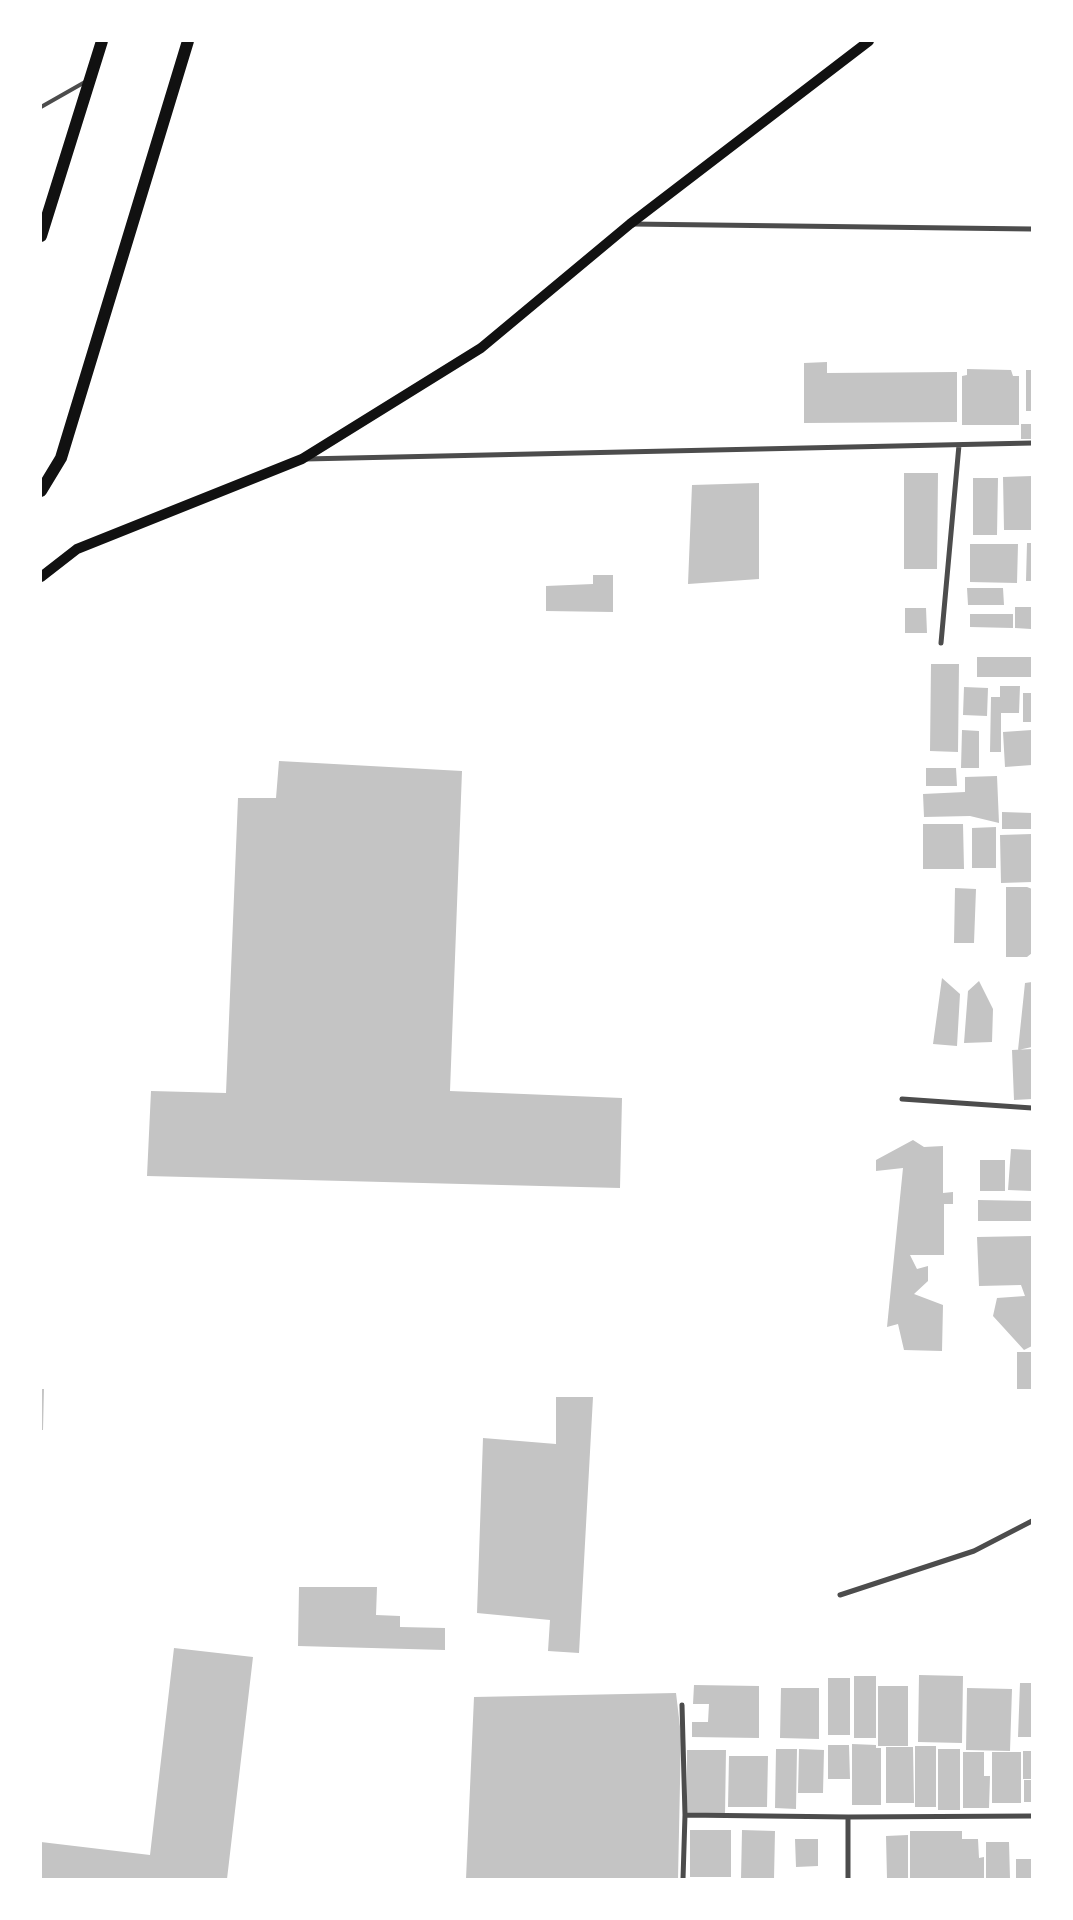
<!DOCTYPE html>
<html>
<head>
<meta charset="utf-8">
<style>
  body { margin:0 }
  #map { position:relative; width:1073px; height:1920px; overflow:hidden; background:#fff; font-family:"Roboto Condensed",sans-serif }
  canvas { display:block }
  .frame { position:absolute; inset:0; border:42px solid #fff; pointer-events:none }
</style>
</head>
<body>
<div id="map">
<canvas width="1073" height="1920"></canvas>
<div class="frame"></div>
</div>
<script>
const g = document.querySelector('canvas').getContext('2d');
g.lineJoin = 'round';
function paint(path, color) {
  g.fillStyle = color;
  g.fill(path, 'evenodd');
}
function poly(rows) {
  const path = new Path2D();
  for (const r of rows) {
    path.moveTo(r[0], r[1]);
    for (let i = 2; i < r.length; i += 2) path.lineTo(r[i], r[i + 1]);
  }
  return path;
}
function stroke(path, color, width, dash) {
  g.strokeStyle = color;
  g.lineWidth = width;
  g.lineCap = dash ? 'butt' : 'round';
  g.setLineDash(dash || []);
  g.stroke(path);
}
paint(poly([
  [827,362,827,373,957,372,957,422,804,423,804,363],
  [967,369,1011,370,1013,376,1019,376,1019,425,962,425,962,376,967,375],
  [1026,370,1032,370,1032,411,1026,411],
  [1021,424,1032,424,1032,439,1021,439],
  [904,473,938,473,937,569,904,569],
  [1032,476,1032,530,1004,530,1003,477],
  [973,478,998,478,997,535,973,535],
  [759,483,759,579,688,584,692,485],
  [1027,543,1032,543,1032,581,1026,581],
  [970,544,1018,544,1017,583,970,582],
  [593,575,613,575,613,612,546,611,546,586,593,584],
  [967,588,1003,588,1004,605,968,605],
  [1015,607,1031,607,1031,629,1015,628],
  [905,608,926,608,927,633,905,633],
  [970,614,1013,614,1013,628,970,627],
  [977,657,1032,657,1032,677,977,677],
  [931,664,959,664,958,752,930,751],
  [1000,686,1020,686,1019,713,1001,713,1001,752,990,752,991,697,1000,697],
  [964,687,988,688,987,716,963,715],
  [1023,693,1032,693,1032,722,1023,722],
  [962,730,979,731,979,768,961,768],
  [1032,730,1032,765,1005,767,1003,732],
  [279,761,462,771,450,1091,622,1098,620,1188,147,1176,151,1091,226,1093,238,798,276,798],
  [926,768,956,768,957,786,926,786],
  [997,776,999,823,970,816,924,817,923,794,965,792,965,777],
  [1002,812,1032,813,1032,829,1002,829],
  [923,824,963,824,964,869,923,869],
  [996,827,996,868,972,868,972,828],
  [1032,834,1032,882,1001,883,1000,835],
  [1006,887,1027,887,1032,889,1032,953,1027,957,1006,957],
  [955,888,976,889,974,943,954,943],
  [942,978,960,994,957,1046,933,1044],
  [979,981,993,1009,992,1042,964,1043,968,991],
  [1032,982,1032,1047,1018,1050,1025,983],
  [1032,1049,1032,1099,1014,1100,1012,1050],
  [913,1140,924,1147,943,1146,943,1193,953,1192,953,1204,944,1204,944,1255,910,1255,917,1269,928,1266,928,1281,914,1294,943,1305,942,1351,904,1350,898,1324,887,1327,903,1168,876,1171,876,1160],
  [1011,1149,1032,1150,1032,1191,1008,1190],
  [980,1160,1005,1160,1005,1191,980,1191],
  [978,1200,1032,1201,1032,1221,978,1221],
  [1032,1236,1032,1346,1024,1350,993,1316,997,1298,1025,1296,1021,1285,979,1286,977,1237],
  [1017,1352,1032,1352,1032,1389,1017,1389],
  [41,1389,44,1389,43,1430,41,1430],
  [556,1397,593,1397,579,1653,548,1651,550,1620,477,1613,483,1438,556,1444],
  [299,1587,377,1587,376,1615,400,1616,400,1627,445,1628,445,1650,298,1646],
  [174,1648,253,1657,227,1879,41,1879,41,1842,150,1855],
  [919,1675,963,1676,962,1743,918,1742],
  [854,1676,876,1676,876,1738,854,1738],
  [828,1678,850,1678,850,1735,828,1735],
  [1020,1683,1032,1683,1032,1737,1018,1737],
  [694,1685,759,1686,759,1738,692,1737,692,1722,708,1722,709,1704,693,1704],
  [878,1686,908,1686,908,1746,878,1746],
  [781,1688,819,1688,819,1739,780,1738],
  [967,1688,1012,1689,1010,1751,966,1750],
  [676,1693,681,1735,678,1879,466,1879,474,1697],
  [852,1744,876,1745,876,1748,881,1748,881,1805,852,1805],
  [828,1745,849,1745,850,1779,828,1779],
  [915,1746,936,1746,936,1807,915,1807],
  [886,1747,913,1747,914,1803,886,1803],
  [776,1749,797,1749,796,1809,775,1808],
  [799,1749,824,1750,823,1793,798,1793],
  [938,1749,960,1749,960,1810,938,1810],
  [687,1750,726,1750,725,1814,687,1813],
  [1023,1751,1032,1751,1032,1779,1023,1779],
  [963,1752,984,1752,984,1776,990,1776,989,1808,963,1808],
  [992,1752,1021,1752,1021,1803,992,1803],
  [729,1756,768,1756,767,1807,728,1807],
  [1024,1780,1032,1780,1032,1802,1024,1802],
  [690,1830,731,1830,731,1877,690,1877],
  [742,1830,775,1831,774,1879,741,1879],
  [910,1831,962,1831,962,1839,978,1839,979,1858,984,1857,984,1879,910,1879],
  [908,1835,908,1879,887,1879,886,1836],
  [795,1839,818,1839,818,1866,796,1867],
  [986,1842,1009,1842,1010,1879,986,1879],
  [1016,1859,1032,1859,1032,1879,1016,1879]
]), '#c4c4c4');
stroke(poly([
  [41,107,85,82]
]), '#4c4c4c', 4);
stroke(poly([
  [632,224,1032,229],
  [305,459,1032,443],
  [941,643,959,445],
  [902,1099,1032,1108],
  [840,1595,974,1551,1032,1521],
  [682,1705,685,1815,683,1879],
  [685,1815,848,1817,1032,1816],
  [848,1817,848,1879]
]), '#4c4c4c', 5);
stroke(poly([
  [41,577,77,549,302,459,481,348,630,224,869,41]
]), '#111', 10);
stroke(poly([
  [41,236,102,41],
  [41,491,61,458,188,41]
]), '#111', 12);
</script>
</body>
</html>
